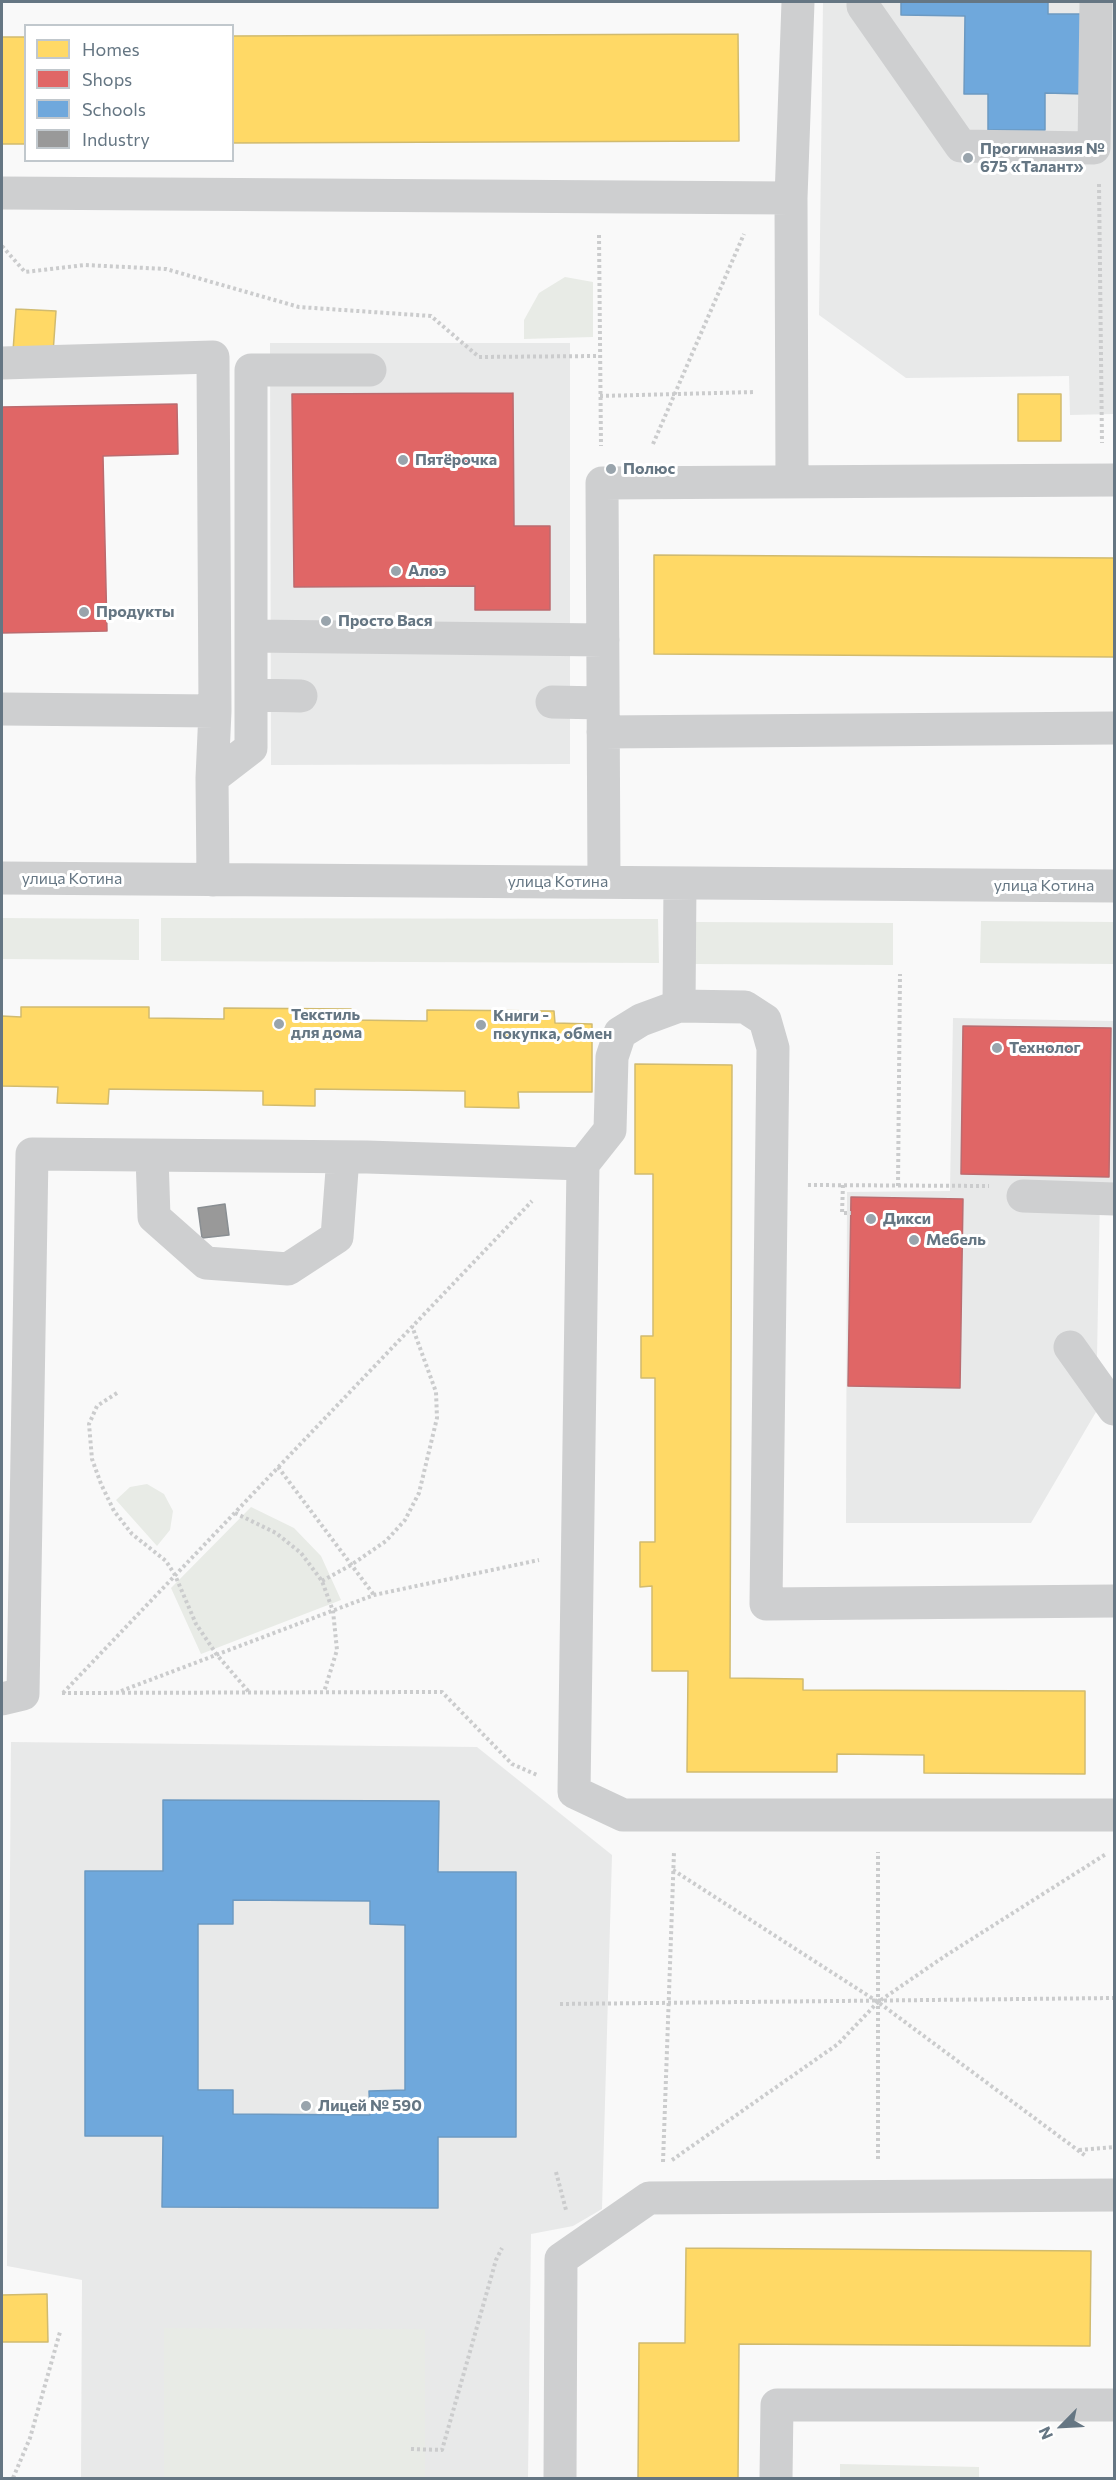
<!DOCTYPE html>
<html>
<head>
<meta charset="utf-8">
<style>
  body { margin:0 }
  #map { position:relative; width:1116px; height:2480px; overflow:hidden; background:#f9f9f9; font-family:Commissioner,sans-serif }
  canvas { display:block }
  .frame { position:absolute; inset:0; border:3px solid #657683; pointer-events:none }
  .legend { position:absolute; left:24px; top:24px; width:210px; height:138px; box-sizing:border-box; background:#fff; border:2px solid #c1c8cd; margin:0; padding:8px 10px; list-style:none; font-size:18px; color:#657683 }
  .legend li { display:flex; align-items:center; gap:12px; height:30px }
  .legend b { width:30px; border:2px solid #c1c8cd }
  .north { position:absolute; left:1032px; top:2396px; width:60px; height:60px; -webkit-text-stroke:4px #fff; paint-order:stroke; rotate:246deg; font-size:16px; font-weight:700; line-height:24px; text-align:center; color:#657683 }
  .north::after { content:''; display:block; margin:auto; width:21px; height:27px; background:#657683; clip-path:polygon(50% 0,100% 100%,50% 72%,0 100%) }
</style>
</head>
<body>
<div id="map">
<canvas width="1116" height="2480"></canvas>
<div class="frame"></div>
<ul class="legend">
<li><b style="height:16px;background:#ffd966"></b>Homes</li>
<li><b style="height:16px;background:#e06666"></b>Shops</li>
<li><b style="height:16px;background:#6fa8dc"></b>Schools</li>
<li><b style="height:16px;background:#999"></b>Industry</li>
</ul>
<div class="north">N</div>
</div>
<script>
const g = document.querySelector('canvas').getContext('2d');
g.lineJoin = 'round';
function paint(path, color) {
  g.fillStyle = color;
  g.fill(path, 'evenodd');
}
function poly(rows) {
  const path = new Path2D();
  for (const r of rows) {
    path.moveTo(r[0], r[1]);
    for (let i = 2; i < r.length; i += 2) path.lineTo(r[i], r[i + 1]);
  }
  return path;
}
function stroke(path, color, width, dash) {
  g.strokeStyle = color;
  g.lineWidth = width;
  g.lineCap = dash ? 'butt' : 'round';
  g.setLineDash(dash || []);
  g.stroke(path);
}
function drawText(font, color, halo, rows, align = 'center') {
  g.font = font + ' Commissioner,sans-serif';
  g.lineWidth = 6;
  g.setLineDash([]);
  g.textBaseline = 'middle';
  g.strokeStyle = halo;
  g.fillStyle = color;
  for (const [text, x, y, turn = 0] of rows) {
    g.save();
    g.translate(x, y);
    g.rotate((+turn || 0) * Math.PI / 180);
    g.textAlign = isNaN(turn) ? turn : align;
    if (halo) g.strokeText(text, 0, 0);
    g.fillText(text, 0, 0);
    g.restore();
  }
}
paint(poly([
  [823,2,1114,2,1114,414,1070,415,1069,376,906,378,819,315],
  [270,343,570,343,570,764,271,765],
  [953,1018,1114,1021,1114,1194,1100,1194,1096,1412,1031,1523,846,1523,847,1192,950,1191],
  [11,1742,477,1747,612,1855,602,2209,573,2226,531,2234,528,2478,81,2478,82,2280,7,2266]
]), '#e8e9e9');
paint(poly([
  [565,277,593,282,593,337,524,339,524,320,539,293],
  [2,918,139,919,139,960,2,959],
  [161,918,658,919,659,963,161,961],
  [981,921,1114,922,1114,964,980,963],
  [696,922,893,923,893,965,695,964],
  [147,1484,164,1494,173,1511,170,1530,157,1546,116,1500,130,1487],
  [251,1507,294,1528,321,1556,341,1600,201,1654,171,1588],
  [164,2328,425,2329,425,2478,164,2478],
  [840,2464,979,2467,979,2478,840,2478]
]), '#e8ebe6');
const homes = poly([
  [738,34,739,141,232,143,232,36,738,34],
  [2,37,26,37,26,144,2,144,2,37],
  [16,309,56,311,53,353,13,351,16,309],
  [1018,394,1061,394,1061,441,1018,441,1018,394],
  [654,555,1114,558,1114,657,654,654,654,555],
  [21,1007,149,1007,149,1018,224,1019,224,1008,351,1009,351,1020,427,1021,427,1010,554,1011,555,1023,592,1024,592,1092,518,1092,519,1108,465,1107,465,1091,315,1089,315,1106,263,1105,263,1091,109,1089,108,1104,57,1103,58,1087,2,1086,2,1016,21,1017,21,1007],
  [635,1064,732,1065,730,1678,803,1679,803,1690,1085,1691,1085,1774,924,1773,924,1755,837,1754,837,1772,687,1772,688,1671,652,1671,652,1586,640,1587,640,1542,655,1542,655,1378,641,1378,641,1336,653,1336,653,1174,635,1174,635,1064],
  [686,2248,1091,2251,1090,2346,739,2344,738,2478,638,2478,639,2343,685,2343,686,2248],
  [47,2294,48,2342,2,2342,2,2295,47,2294]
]);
paint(homes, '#ffd966');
stroke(homes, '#d1bb6f', 1.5);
const shops = poly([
  [513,393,514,526,550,526,550,610,475,610,475,586,294,587,292,394,513,393],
  [177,404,178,454,103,456,107,631,2,633,2,407,177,404],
  [963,1026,1111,1028,1109,1177,961,1174,963,1026],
  [851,1197,963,1199,960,1388,848,1386,851,1197]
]);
paint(shops, '#e06666');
stroke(shops, '#bb6b6f', 1.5);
const schools = poly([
  [901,2,1048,2,1048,14,1086,14,1084,94,1045,93,1045,130,988,130,988,94,964,94,965,16,901,15,901,2],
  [163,1800,439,1801,438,1872,516,1872,516,2137,438,2137,438,2208,162,2207,163,2136,85,2136,85,1871,163,1871,163,1800],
  [233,1900,370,1901,370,1924,405,1925,405,2090,369,2091,370,2115,233,2114,233,2090,198,2090,198,1924,233,1924,233,1900]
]);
paint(schools, '#6fa8dc');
stroke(schools, '#6c99c1', 1.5);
const industry = poly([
  [225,1204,229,1235,202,1238,198,1208,225,1204]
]);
paint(industry, '#999');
stroke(industry, '#898e92', 1.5);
stroke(poly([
  [1099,184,1102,443],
  [599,235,601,446],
  [2,246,25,272,85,265,166,269,299,307,431,316,479,357,599,356],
  [600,396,755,392],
  [653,444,744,234],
  [808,1185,989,1186],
  [843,1185,842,1213,851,1213],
  [898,1186,900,974],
  [117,1393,97,1406,89,1424,92,1459,101,1484,114,1511,132,1534,166,1561,175,1575,196,1624,217,1655,249,1692],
  [278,1467,374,1595],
  [235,1513,276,1533,301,1553,322,1581,333,1611,337,1650,324,1692],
  [322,1581,351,1565,386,1541,405,1520,419,1493,437,1418,436,1392,412,1326],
  [121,1691,374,1595,539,1560],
  [62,1693,442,1692,512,1764,537,1775],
  [63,1693,532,1201],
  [673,1870,878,2002,1087,2157],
  [560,2004,1114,1998],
  [1079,2150,1114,2147],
  [878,2159,878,1852],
  [672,2160,838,2044,878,2002,945,1956,1106,1854],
  [663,2162,674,1852],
  [556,2172,566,2210],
  [411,2449,442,2450,496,2260,502,2248],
  [13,2478,30,2438,60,2332]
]), '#cbcccd', 4, [3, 3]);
stroke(poly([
  [863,2,863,6,961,146,1094,148,1096,2],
  [2,193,791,198],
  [2,363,213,357,215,711,212,778,213,880],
  [792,482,791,198,798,2],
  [252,636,603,640],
  [252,695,301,696],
  [552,702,603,703],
  [2,709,215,711],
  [603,732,1114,728],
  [212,778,251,748,251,370,370,370],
  [2,878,1114,886],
  [604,882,602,483,1114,480],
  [679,1006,680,883],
  [152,1156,154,1217,206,1263,288,1269,337,1237,343,1157],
  [1023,1196,1114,1199],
  [1070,1347,1114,1409],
  [1114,1601,766,1604,773,1048,765,1020,745,1007,679,1006,641,1020,620,1033,612,1057,610,1130,583,1164,574,1792,623,1815,1114,1815],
  [2,1699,23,1694,32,1154,367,1157,583,1164],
  [560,2478,561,2259,649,2198,1114,2195],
  [776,2478,777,2405,1114,2405]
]), '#cecfd0', 33);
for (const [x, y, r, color] of [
  [968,158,6,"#99a4ac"],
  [403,460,6,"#99a4ac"],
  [611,469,6,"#99a4ac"],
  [396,571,6,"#99a4ac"],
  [84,612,6,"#99a4ac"],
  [326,621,6,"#99a4ac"],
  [279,1024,6,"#99a4ac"],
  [481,1025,6,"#99a4ac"],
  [997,1048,6,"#99a4ac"],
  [871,1219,6,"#99a4ac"],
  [914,1240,6,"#99a4ac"],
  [306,2106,6,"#99a4ac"]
]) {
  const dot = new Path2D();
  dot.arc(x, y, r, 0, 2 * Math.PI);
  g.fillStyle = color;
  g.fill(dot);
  stroke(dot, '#fff', 2);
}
drawText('bold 16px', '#657683', '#fff', [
  ["Прогимназия №",980,149],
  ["675 «Талант»",980,167],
  ["Пятёрочка",415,460],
  ["Полюс",623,469],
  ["Алоэ",408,571],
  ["Продукты",96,612],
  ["Просто Вася",338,621],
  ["Текстиль",291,1015],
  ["для дома",291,1033],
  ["Книги -",493,1016],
  ["покупка, обмен",493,1034],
  ["Технолог",1009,1048],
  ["Дикси",883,1219],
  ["Мебель",926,1240],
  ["Лицей № 590",318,2106]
], 'left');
drawText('16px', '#657683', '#fff', [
  ["улица Котина",72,879],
  ["улица Котина",558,882],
  ["улица Котина",1044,886]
]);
</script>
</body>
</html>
